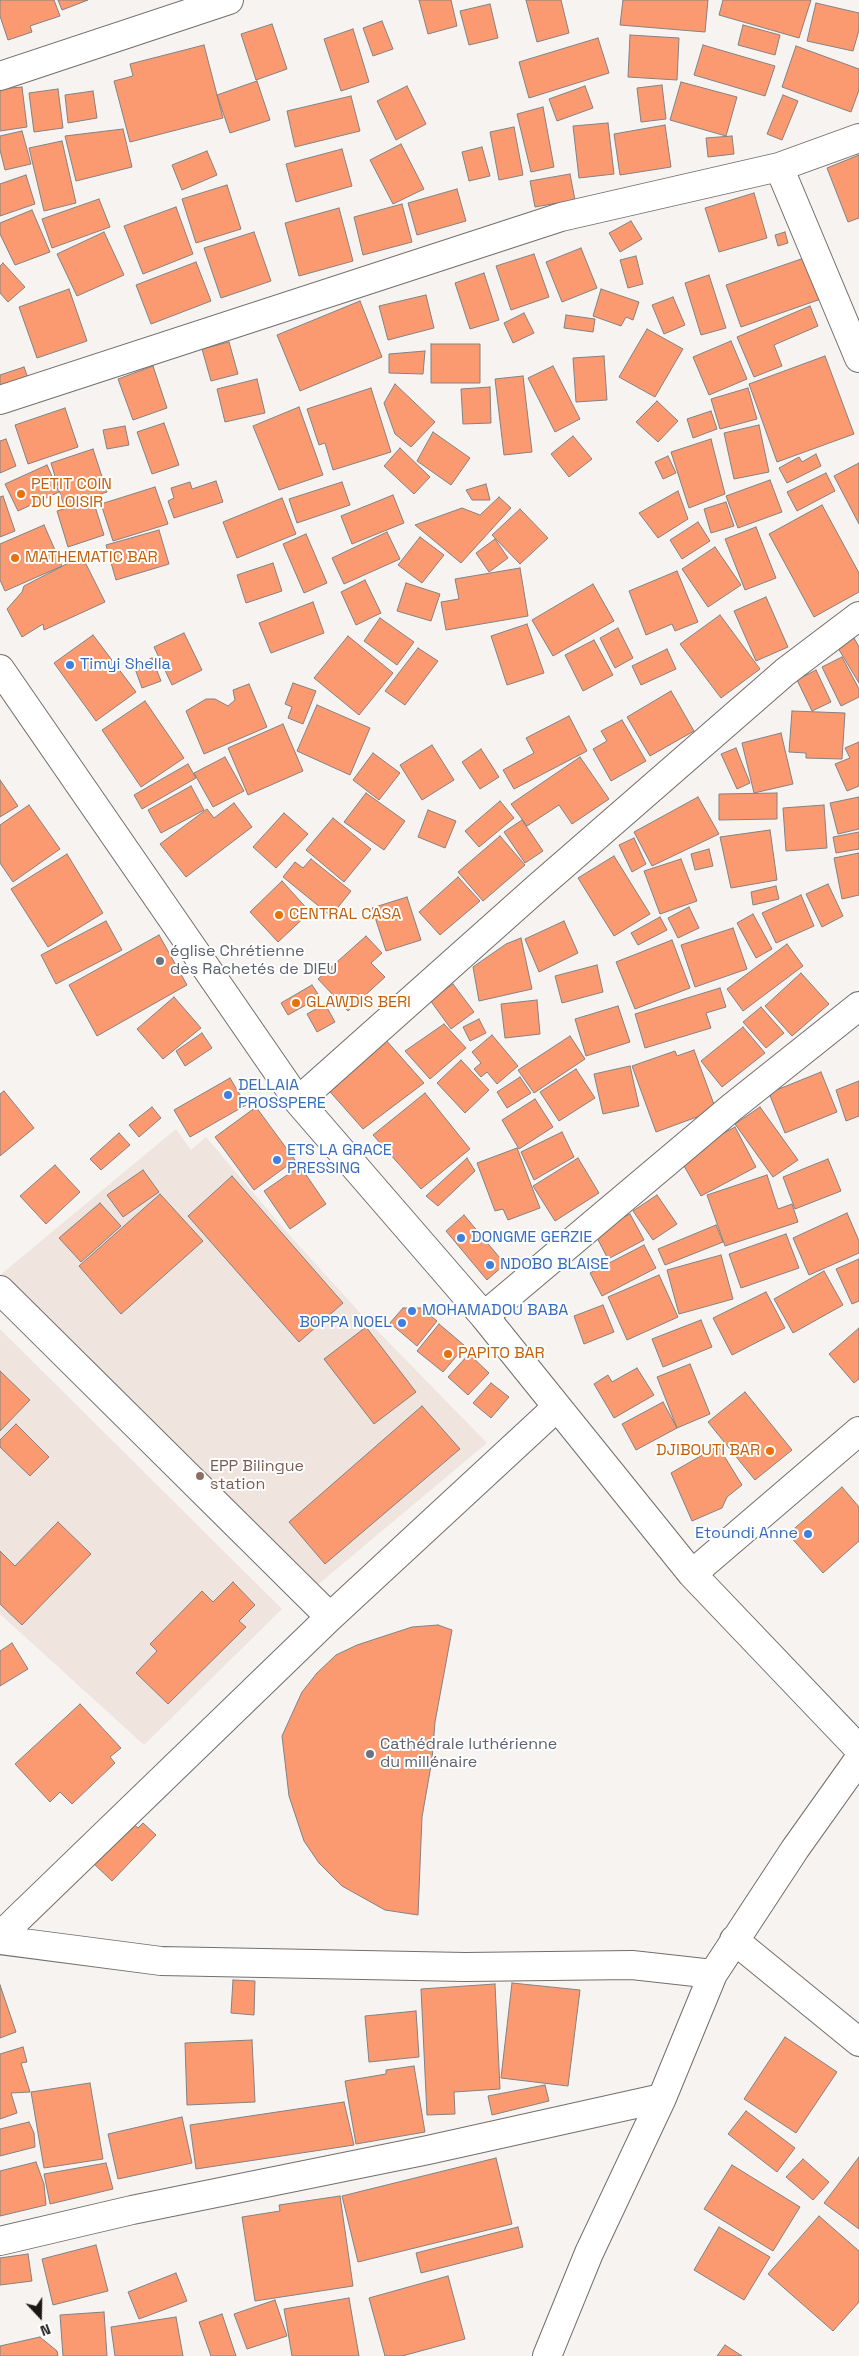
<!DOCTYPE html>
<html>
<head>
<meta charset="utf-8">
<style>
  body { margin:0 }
  #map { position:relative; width:859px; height:2356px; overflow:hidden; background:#f7f3f1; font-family:"Space Grotesk",sans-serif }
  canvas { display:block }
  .north { position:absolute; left:15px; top:2291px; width:50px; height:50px; -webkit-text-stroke:4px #fff; paint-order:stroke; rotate:159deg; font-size:14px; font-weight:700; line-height:20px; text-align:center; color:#1a1918 }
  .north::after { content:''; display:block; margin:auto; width:18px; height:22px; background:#1a1918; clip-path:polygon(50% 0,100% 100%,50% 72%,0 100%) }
</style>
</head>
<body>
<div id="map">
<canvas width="859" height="2356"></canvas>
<div class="north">N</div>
</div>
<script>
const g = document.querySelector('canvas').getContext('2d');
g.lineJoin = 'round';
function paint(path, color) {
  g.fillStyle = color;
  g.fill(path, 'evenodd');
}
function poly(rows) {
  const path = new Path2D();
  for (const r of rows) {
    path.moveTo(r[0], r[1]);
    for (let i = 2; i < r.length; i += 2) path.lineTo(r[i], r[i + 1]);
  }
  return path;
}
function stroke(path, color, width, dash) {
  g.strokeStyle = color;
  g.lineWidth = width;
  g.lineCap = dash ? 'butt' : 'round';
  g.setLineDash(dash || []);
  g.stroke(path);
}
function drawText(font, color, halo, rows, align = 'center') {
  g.font = font + ' "Space Grotesk",sans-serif';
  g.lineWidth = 4;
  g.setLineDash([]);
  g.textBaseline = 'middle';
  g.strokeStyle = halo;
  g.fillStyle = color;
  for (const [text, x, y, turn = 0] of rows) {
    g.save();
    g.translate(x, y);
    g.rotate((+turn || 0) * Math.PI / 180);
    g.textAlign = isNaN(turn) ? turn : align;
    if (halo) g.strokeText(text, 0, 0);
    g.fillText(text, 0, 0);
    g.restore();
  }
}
paint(poly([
  [176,1129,191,1150,206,1137,283,1228,362,1315,487,1443,315,1587,0,1275],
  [0,1329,282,1609,144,1745,0,1614]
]), '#f0e4df');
const building = poly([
  [0,0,54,0,60,16,30,26,32,32,8,40,0,16,0,0],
  [58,0,88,0,62,10,58,0],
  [419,0,451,0,457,26,428,34,419,0],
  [526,0,561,0,569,33,537,42,526,0],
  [623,0,708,0,705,32,620,25,623,0],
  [723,0,811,0,799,38,719,15,723,0],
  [816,3,859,13,859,30,853,51,807,41,816,3],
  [490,4,498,38,469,45,460,11,490,4],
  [382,21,393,49,373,56,363,28,382,21],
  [272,24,287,69,256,80,241,34,272,24],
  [743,25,780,35,775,55,738,45,743,25],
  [353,29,369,82,341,91,324,39,353,29],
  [630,35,679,38,677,80,628,77,630,35],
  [598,38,609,73,529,98,519,62,598,38],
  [204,45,223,118,130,142,114,81,133,76,130,64,204,45],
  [703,45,775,66,765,96,694,75,703,45],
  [796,46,859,69,859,90,851,112,782,87,796,46],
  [257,81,270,120,230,133,217,95,257,81],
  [681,82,737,97,726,136,670,120,681,82],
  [662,85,666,119,641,122,637,88,662,85],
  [407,86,426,124,396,140,377,101,407,86],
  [585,86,593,108,557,121,549,99,585,86],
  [22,87,27,127,0,131,0,89,22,87],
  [58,89,63,128,34,132,29,93,58,89],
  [93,91,97,118,68,123,65,95,93,91],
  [783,95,798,101,782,140,767,134,783,95],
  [351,96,360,131,295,147,287,111,351,96],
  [543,107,554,167,531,172,517,114,543,107],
  [608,123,614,174,579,178,573,126,608,123],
  [665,125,671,167,620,175,614,134,665,125],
  [514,127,523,175,499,180,490,132,514,127],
  [123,129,132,167,76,181,65,136,123,129],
  [22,131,31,164,5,170,0,150,0,136,22,131],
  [732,136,734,154,708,157,706,138,732,136],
  [62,141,76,203,44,211,29,148,62,141],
  [401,144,424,189,393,204,370,160,401,144],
  [482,147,490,176,469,181,462,152,482,147],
  [342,149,352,186,296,202,286,164,342,149],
  [207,151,217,175,182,190,172,165,207,151],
  [859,155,859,218,848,222,827,168,859,155],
  [570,174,575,200,535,207,530,181,570,174],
  [26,175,35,204,0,216,0,184,26,175],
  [227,185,241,229,196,243,182,199,227,185],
  [457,189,466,221,417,235,408,203,457,189],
  [754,193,767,238,719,252,705,208,754,193],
  [99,199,110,227,52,248,42,219,99,199],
  [402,204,412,242,363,255,354,217,402,204],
  [176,207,193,254,143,274,124,226,176,207],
  [339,208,353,261,299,276,285,223,339,208],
  [32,210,50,252,15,265,0,234,0,223,32,210],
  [631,221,642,239,620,252,609,233,631,221],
  [104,232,124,275,77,296,57,254,104,232],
  [254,232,271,281,221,298,204,248,254,232],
  [785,232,788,243,778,246,775,235,785,232],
  [581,248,597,288,562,302,546,262,581,248],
  [534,254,549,297,511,310,496,266,534,254],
  [636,256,643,284,628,288,620,260,636,256],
  [807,257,821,299,741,327,726,285,807,257],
  [196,262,211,301,151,324,136,285,196,262],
  [3,263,25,287,8,302,0,293,0,266,3,263],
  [484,273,499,320,470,329,455,283,484,273],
  [709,275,726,328,701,335,685,283,709,275],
  [69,289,87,341,37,358,19,307,69,289],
  [601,289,639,302,633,320,626,317,621,326,593,316,601,289],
  [426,295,434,328,388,340,379,306,426,295],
  [673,297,685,325,664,334,652,305,673,297],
  [360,301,382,357,300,391,277,335,360,301],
  [810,306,818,326,774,345,782,366,754,377,737,337,810,306],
  [524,313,534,333,513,343,504,323,524,313],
  [566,315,595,319,593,332,564,328,566,315],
  [647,329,683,349,655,397,619,377,647,329],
  [731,341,747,379,709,395,693,357,731,341],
  [229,342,238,374,211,381,202,349,229,342],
  [431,344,480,344,480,383,431,383,431,344],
  [425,351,423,374,389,373,389,354,425,351],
  [604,356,607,400,576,402,573,358,604,356],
  [825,356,854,434,777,462,749,384,825,356],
  [153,366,167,408,133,420,118,379,153,366],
  [553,366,580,419,555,432,528,378,553,366],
  [24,367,28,378,0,387,0,375,24,367],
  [523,376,532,452,504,455,495,379,523,376],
  [257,379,265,413,225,422,217,389,257,379],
  [395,384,435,422,411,447,395,434,384,403,395,384],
  [490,387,491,423,463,424,461,389,490,387],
  [371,388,391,452,333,470,325,443,319,445,307,409,371,388],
  [748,388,757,419,720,429,711,399,748,388],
  [657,401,678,421,658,442,636,422,657,401],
  [299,407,323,475,279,490,253,426,299,407],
  [65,408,78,447,28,464,15,425,65,408],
  [711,411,717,429,693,438,687,419,711,411],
  [164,423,179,465,152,474,137,432,164,423],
  [759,425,769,472,734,479,724,433,759,425],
  [125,426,129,445,107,449,103,430,125,426],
  [433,432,470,458,451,485,417,461,433,432],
  [573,436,592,459,569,477,551,454,573,436],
  [6,439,16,466,0,473,0,441,6,439],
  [711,439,725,494,689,508,671,452,711,439],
  [400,448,430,477,414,494,384,466,400,448],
  [93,449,107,492,64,506,51,463,93,449],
  [816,454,821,466,787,483,779,468,799,457,802,462,816,454],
  [668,456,676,473,663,479,655,462,668,456],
  [859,463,859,524,834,476,859,463],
  [47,465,59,492,18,511,5,484,47,465],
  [826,473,835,491,797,511,787,492,826,473],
  [770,480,782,512,738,528,726,496,770,480],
  [216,481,223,502,174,518,168,501,174,498,171,488,190,482,192,489,216,481],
  [342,482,350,505,297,523,289,499,342,482],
  [486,484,490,500,472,500,466,490,486,484],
  [155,487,168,524,113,541,101,504,155,487],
  [678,491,688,519,658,538,639,513,678,491],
  [393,495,404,523,352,544,341,516,393,495],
  [3,496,15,531,0,537,0,497,3,496],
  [499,497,511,508,461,563,415,525,462,508,480,515,499,497],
  [282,498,296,534,237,558,223,522,282,498],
  [93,500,104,535,68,547,57,511,93,500],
  [726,502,734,526,711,533,704,509,726,502],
  [822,505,859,573,859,592,814,617,769,534,822,505],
  [520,509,548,538,520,564,492,535,520,509],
  [698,522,710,541,682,559,670,540,698,522],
  [44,525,62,566,5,591,0,580,0,544,44,525],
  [756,527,776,578,745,590,725,539,756,527],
  [159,530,169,564,116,580,106,545,159,530],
  [387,532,400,559,344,584,332,558,387,532],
  [306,534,327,583,304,593,283,544,306,534],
  [420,537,444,555,422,583,398,565,420,537],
  [495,539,508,558,489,572,476,553,495,539],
  [715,547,741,585,708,607,682,569,715,547],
  [82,556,105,602,44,630,43,624,22,637,7,609,22,592,24,586,82,556],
  [273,563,282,591,246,603,237,575,273,563],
  [520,568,528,616,446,630,441,602,459,599,455,579,520,568],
  [677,571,698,622,675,631,672,624,646,635,629,591,677,571],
  [365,580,381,613,356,625,341,592,365,580],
  [406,583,440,594,431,621,397,611,406,583],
  [593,584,614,621,553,656,532,620,593,584],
  [766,597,788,647,756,661,734,611,766,597],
  [313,602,324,633,271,653,259,623,313,602],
  [720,615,760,669,721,698,680,644,720,615],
  [380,618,414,642,397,665,364,641,380,618],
  [527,624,544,673,507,685,491,636,527,624],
  [618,628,633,658,615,668,600,638,618,628],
  [184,633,202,670,172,685,154,647,184,633],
  [93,635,136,692,96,721,54,663,93,635],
  [348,636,393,673,359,715,314,678,348,636],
  [854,638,859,647,859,683,838,648,854,638],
  [594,640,613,675,583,691,565,655,594,640],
  [418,648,438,661,405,705,385,691,418,648],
  [667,649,676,669,641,685,632,666,667,649],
  [842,657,859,689,859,697,841,706,822,667,842,657],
  [152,658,161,681,142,688,134,666,152,658],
  [816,670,831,702,812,711,797,680,816,670],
  [293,683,316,691,303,724,288,718,292,707,285,704,293,683],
  [249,684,267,727,204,754,186,711,206,699,215,699,228,706,235,700,233,690,249,684],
  [671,691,694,731,650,756,627,717,671,691],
  [145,701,184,758,141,787,102,730,145,701],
  [317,705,370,728,350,775,297,751,317,705],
  [792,711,845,713,842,759,806,758,806,753,789,752,792,711],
  [569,716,587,751,514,789,503,770,534,753,526,738,569,716],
  [622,720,646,761,611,781,593,749,607,741,601,731,622,720],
  [283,724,303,771,248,795,228,748,283,724],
  [781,733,793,784,754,793,742,743,781,733],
  [859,742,859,786,847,791,835,764,850,758,845,748,859,742],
  [432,745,454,780,422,800,400,765,432,745],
  [736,748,750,783,737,789,721,754,736,748],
  [481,749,499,777,480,789,462,762,481,749],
  [373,753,400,773,379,800,353,780,373,753],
  [225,757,244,791,213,807,194,773,225,757],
  [580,757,609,799,572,824,559,805,527,826,511,804,580,757],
  [188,764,196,778,142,809,134,795,188,764],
  [0,780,18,806,0,817,0,780],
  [191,786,204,810,161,833,148,810,191,786],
  [366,793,405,821,384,850,344,822,366,793],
  [777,793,777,819,719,820,719,794,777,793],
  [698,797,719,834,652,866,634,832,698,797],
  [859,797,859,829,838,834,830,803,859,797],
  [500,801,514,818,479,847,465,831,500,801],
  [234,803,252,827,186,877,160,844,207,809,214,818,234,803],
  [29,805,60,849,13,882,0,863,0,825,29,805],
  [824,805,827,848,786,851,783,808,824,805],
  [428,810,456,821,445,848,418,837,428,810],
  [284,813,308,834,276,868,253,847,284,813],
  [333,818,371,849,344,882,306,850,333,818],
  [522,820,543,851,525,863,504,832,522,820],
  [770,830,777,880,731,888,720,837,770,830],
  [859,832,859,849,836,853,833,837,859,832],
  [500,836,525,865,483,901,458,872,500,836],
  [634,838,646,864,632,872,619,845,634,838],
  [709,849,713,866,695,870,691,854,709,849],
  [859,853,859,895,842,899,834,858,859,853],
  [67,854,103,913,48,947,11,889,67,854],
  [614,856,650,914,614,936,578,878,614,856],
  [311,859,351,891,331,916,283,877,295,862,303,868,311,859],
  [681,859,697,901,660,914,644,871,681,859],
  [458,877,480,901,440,935,419,912,458,877],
  [282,881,310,912,278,942,250,912,282,881],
  [828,884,843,916,822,927,806,894,828,884],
  [776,886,779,899,753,905,751,892,776,886],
  [801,895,814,926,776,943,762,913,801,895],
  [407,897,421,940,386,951,372,908,407,897],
  [689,907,699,928,678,938,668,918,689,907],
  [753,914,772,949,756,958,737,923,753,914],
  [660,917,667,930,638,945,631,933,660,917],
  [106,921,122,950,56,984,41,955,106,921],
  [564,921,578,953,539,972,525,939,564,921],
  [733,928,747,969,695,987,681,945,733,928],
  [159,935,187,985,97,1036,69,985,159,935],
  [366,936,382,953,371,963,385,977,348,1011,318,979,366,936],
  [521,938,532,989,479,1001,473,967,506,944,521,938],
  [672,940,690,988,635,1009,616,962,672,940],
  [787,944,803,966,743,1011,727,989,787,944],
  [597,965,603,992,562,1003,555,976,597,965],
  [801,973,829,1004,792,1036,765,1006,801,973],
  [453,984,474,1012,451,1029,430,1000,453,984],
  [312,985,320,997,288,1015,281,1003,312,985],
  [720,988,726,1007,706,1013,711,1028,645,1048,635,1014,720,988],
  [174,997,201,1028,163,1059,137,1029,174,997],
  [537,1000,540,1034,505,1038,501,1004,537,1000],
  [325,1004,335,1022,317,1032,307,1014,325,1004],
  [618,1006,630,1042,586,1056,575,1019,618,1006],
  [761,1007,784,1033,766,1048,743,1022,761,1007],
  [479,1019,486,1033,470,1041,463,1027,479,1019],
  [444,1024,466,1048,430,1079,405,1051,444,1024],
  [743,1027,765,1053,722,1087,701,1061,743,1027],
  [202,1033,212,1048,185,1066,176,1051,202,1033],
  [492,1035,518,1066,497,1084,487,1072,481,1077,474,1069,481,1063,472,1052,492,1035],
  [570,1036,585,1059,534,1093,518,1070,570,1036],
  [385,1039,424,1083,363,1129,325,1086,385,1039],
  [694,1050,716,1110,656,1132,632,1066,675,1051,677,1056,694,1050],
  [461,1060,489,1090,465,1113,437,1083,461,1060],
  [630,1066,639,1106,603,1114,594,1074,630,1066],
  [576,1069,595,1098,559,1121,540,1092,576,1069],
  [821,1072,837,1112,785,1133,769,1093,821,1072],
  [520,1077,531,1093,507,1108,497,1092,520,1077],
  [230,1078,246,1105,190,1137,174,1110,230,1078],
  [859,1081,859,1116,846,1121,836,1090,859,1081],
  [4,1091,34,1128,0,1156,0,1094,4,1091],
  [425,1093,470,1149,421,1189,373,1135,425,1093],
  [535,1099,553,1127,519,1149,502,1120,535,1099],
  [152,1107,161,1118,139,1137,129,1125,152,1107],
  [256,1107,295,1160,254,1190,215,1137,256,1107],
  [760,1107,798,1160,773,1177,735,1124,760,1107],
  [735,1127,756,1167,701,1196,679,1157,735,1127],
  [562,1132,574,1157,534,1180,521,1152,562,1132],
  [119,1133,130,1145,101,1170,90,1159,119,1133],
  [517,1148,540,1208,508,1220,503,1209,495,1211,477,1163,517,1148],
  [467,1158,475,1171,438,1206,426,1196,467,1158],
  [578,1158,599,1193,555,1221,533,1186,578,1158],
  [828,1159,841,1191,795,1209,783,1177,828,1159],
  [55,1165,80,1192,46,1224,20,1196,55,1165],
  [300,1166,326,1204,290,1229,264,1191,300,1166],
  [143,1170,159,1192,123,1217,107,1195,143,1170],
  [767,1175,778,1209,792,1204,798,1222,725,1246,707,1195,767,1175],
  [232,1176,343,1303,299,1342,188,1216,232,1176],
  [160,1194,203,1241,121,1314,79,1266,160,1194],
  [657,1195,677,1224,653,1240,633,1211,657,1195],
  [100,1203,121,1226,81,1262,59,1238,100,1203],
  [847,1213,859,1241,859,1253,809,1275,793,1238,847,1213],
  [630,1214,644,1240,608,1259,594,1232,630,1214],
  [464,1215,505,1264,487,1280,446,1231,464,1215],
  [716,1225,723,1242,665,1265,658,1249,716,1225],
  [786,1234,799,1268,741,1288,729,1254,786,1234],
  [644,1245,656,1268,602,1296,590,1273,644,1245],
  [721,1255,733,1299,679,1314,667,1270,721,1255],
  [859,1259,859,1301,852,1304,836,1269,859,1259],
  [824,1271,843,1305,793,1333,774,1299,824,1271],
  [659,1275,678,1317,627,1340,608,1297,659,1275],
  [766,1292,785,1328,732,1355,713,1318,766,1292],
  [603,1305,614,1332,584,1344,574,1316,603,1305],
  [403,1308,421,1308,437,1321,417,1346,390,1323,403,1308],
  [701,1320,712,1347,663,1367,652,1339,701,1320],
  [439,1324,465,1346,443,1372,417,1351,439,1324],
  [366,1327,416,1392,374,1424,324,1359,366,1327],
  [859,1328,859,1379,854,1383,829,1354,859,1328],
  [469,1354,489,1373,468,1395,448,1377,469,1354],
  [690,1364,710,1414,677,1428,657,1377,690,1364],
  [637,1368,654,1395,614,1418,594,1384,608,1375,612,1382,637,1368],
  [0,1371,30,1400,0,1431,0,1371],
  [491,1383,509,1397,491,1418,473,1403,491,1383],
  [745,1392,792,1450,755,1480,708,1422,745,1392],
  [663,1402,677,1428,636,1450,622,1424,663,1402],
  [422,1406,460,1449,325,1564,289,1522,422,1406],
  [16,1424,49,1457,30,1476,0,1447,0,1440,16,1424],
  [718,1446,742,1485,727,1497,722,1508,692,1521,671,1473,718,1446],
  [842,1487,859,1507,859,1541,823,1573,788,1534,842,1487],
  [58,1522,91,1554,22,1625,0,1604,0,1551,15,1566,58,1522],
  [233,1582,255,1605,239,1621,246,1627,168,1704,136,1673,157,1651,150,1644,202,1591,213,1602,233,1582],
  [438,1625,452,1630,435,1722,432,1760,422,1817,418,1915,385,1910,342,1886,319,1863,304,1841,289,1796,282,1736,302,1692,317,1673,336,1655,357,1645,412,1627,438,1625],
  [12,1643,28,1669,0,1686,0,1651,12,1643],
  [80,1704,121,1748,110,1757,115,1763,72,1804,60,1792,50,1802,15,1764,80,1704],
  [131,1822,138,1828,143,1823,156,1835,112,1881,93,1863,131,1822],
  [233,1980,255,1981,254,2015,231,2013,233,1980],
  [512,1983,580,1990,568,2086,501,2078,512,1983],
  [495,1984,500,2089,454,2092,455,2114,427,2115,421,1989,495,1984],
  [0,1985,16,2032,0,2038,0,1985],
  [416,2011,419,2057,369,2062,365,2016,416,2011],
  [785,2037,837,2072,796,2133,744,2099,785,2037],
  [252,2040,255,2102,187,2105,185,2043,252,2040],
  [23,2047,27,2062,21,2063,30,2092,11,2093,17,2113,0,2119,0,2054,23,2047],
  [414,2066,425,2132,356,2144,345,2081,386,2074,386,2070,414,2066],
  [90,2083,103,2159,44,2168,31,2092,90,2083],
  [545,2085,549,2101,492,2115,488,2096,545,2085],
  [344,2102,354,2145,196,2169,190,2125,344,2102],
  [746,2111,795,2148,777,2172,728,2134,746,2111],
  [182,2117,192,2163,118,2179,108,2134,182,2117],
  [29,2122,34,2133,35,2147,0,2156,0,2129,29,2122],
  [859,2157,859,2229,824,2203,859,2157],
  [496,2158,512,2224,358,2262,342,2196,496,2158],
  [803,2159,829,2182,813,2200,786,2177,803,2159],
  [36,2162,44,2184,46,2205,0,2216,0,2171,36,2162],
  [106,2163,113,2189,50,2204,44,2174,106,2163],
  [732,2165,800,2207,773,2251,704,2209,732,2165],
  [340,2196,353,2286,255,2301,242,2217,280,2211,279,2205,340,2196],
  [819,2216,859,2251,859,2302,833,2331,768,2274,819,2216],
  [518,2227,523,2247,421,2273,416,2253,518,2227],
  [719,2227,770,2257,744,2300,694,2270,719,2227],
  [96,2245,108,2291,53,2305,42,2259,96,2245],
  [28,2254,32,2281,0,2285,0,2258,28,2254],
  [176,2273,187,2301,139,2319,128,2292,176,2273],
  [448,2276,465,2339,402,2356,385,2356,369,2298,448,2276],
  [349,2298,359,2356,292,2356,284,2309,349,2298],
  [275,2300,287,2336,247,2349,234,2314,275,2300],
  [104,2312,107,2356,63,2356,60,2315,104,2312],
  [222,2314,236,2356,211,2356,199,2322,222,2314],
  [176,2317,183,2356,115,2356,111,2327,176,2317],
  [40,2337,57,2351,58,2356,0,2356,0,2346,40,2337],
  [725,2345,742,2356,717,2356,725,2345]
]);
paint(building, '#fb9a70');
stroke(building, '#848180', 1);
const minor = poly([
  [0,76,229,0],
  [779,167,859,358],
  [0,400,561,217,779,167,859,138],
  [0,669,298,1101,484,1316,692,1574,859,1749],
  [298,1101,537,888,785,672,859,616],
  [0,1290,330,1617,557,1407],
  [484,1316,731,1108,859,1006],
  [692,1574,859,1431],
  [0,1936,330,1617],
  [0,1940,161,1961,465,1967,632,1965,713,1974],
  [734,1940,859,2042],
  [0,2241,132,2210,428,2150,662,2098],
  [547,2356,589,2253,662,2098,713,1974,795,1849,859,1759]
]);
stroke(minor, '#716e6c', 30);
stroke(minor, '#fff', 28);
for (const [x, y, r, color] of [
  [21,494,5,"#e8710a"],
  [15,558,5,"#e8710a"],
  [70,665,5,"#3f7fe0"],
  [279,915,5,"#e8710a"],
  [160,961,5,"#6b7280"],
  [296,1003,5,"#e8710a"],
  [228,1095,5,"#3f7fe0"],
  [277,1160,5,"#3f7fe0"],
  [461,1238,5,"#3f7fe0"],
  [490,1265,5,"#3f7fe0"],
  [412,1311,5,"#3f7fe0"],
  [402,1323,5,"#3f7fe0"],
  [448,1354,5,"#e8710a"],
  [770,1451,5,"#e8710a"],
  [200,1476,5,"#8d6e63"],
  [808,1534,5,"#3f7fe0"],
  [370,1754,5,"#6b7280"]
]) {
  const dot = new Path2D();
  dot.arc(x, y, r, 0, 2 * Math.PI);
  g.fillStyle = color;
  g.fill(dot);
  stroke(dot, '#fff', 2);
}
drawText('16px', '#c56008', '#fff', [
  ["PETIT COIN",31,485],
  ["DU LOISIR",31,503],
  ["MATHEMATIC BAR",25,558],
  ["CENTRAL CASA",289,915],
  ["GLAWDIS BERI",306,1003],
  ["PAPITO BAR",458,1354],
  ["DJIBOUTI BAR",760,1451,"right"]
], 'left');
drawText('16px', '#366cbe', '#fff', [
  ["Timyi Shella",80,665],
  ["DELLAIA",238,1086],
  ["PROSSPERE",238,1104],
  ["ETS LA GRACE",287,1151],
  ["PRESSING",287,1169],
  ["DONGME GERZIE",471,1238],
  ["NDOBO BLAISE",500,1265],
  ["MOHAMADOU BABA",422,1311],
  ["BOPPA NOEL",392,1323,"right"],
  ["Etoundi Anne",798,1534,"right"]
], 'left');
drawText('16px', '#5b616d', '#fff', [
  ["église Chrétienne",170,952],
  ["des Rachetés de DIEU",170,970],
  ["Cathédrale luthérienne",380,1745],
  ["du millénaire",380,1763]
], 'left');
drawText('16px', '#785e54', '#fff', [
  ["EPP Bilingue",210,1467],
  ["station",210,1485]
], 'left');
</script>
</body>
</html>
